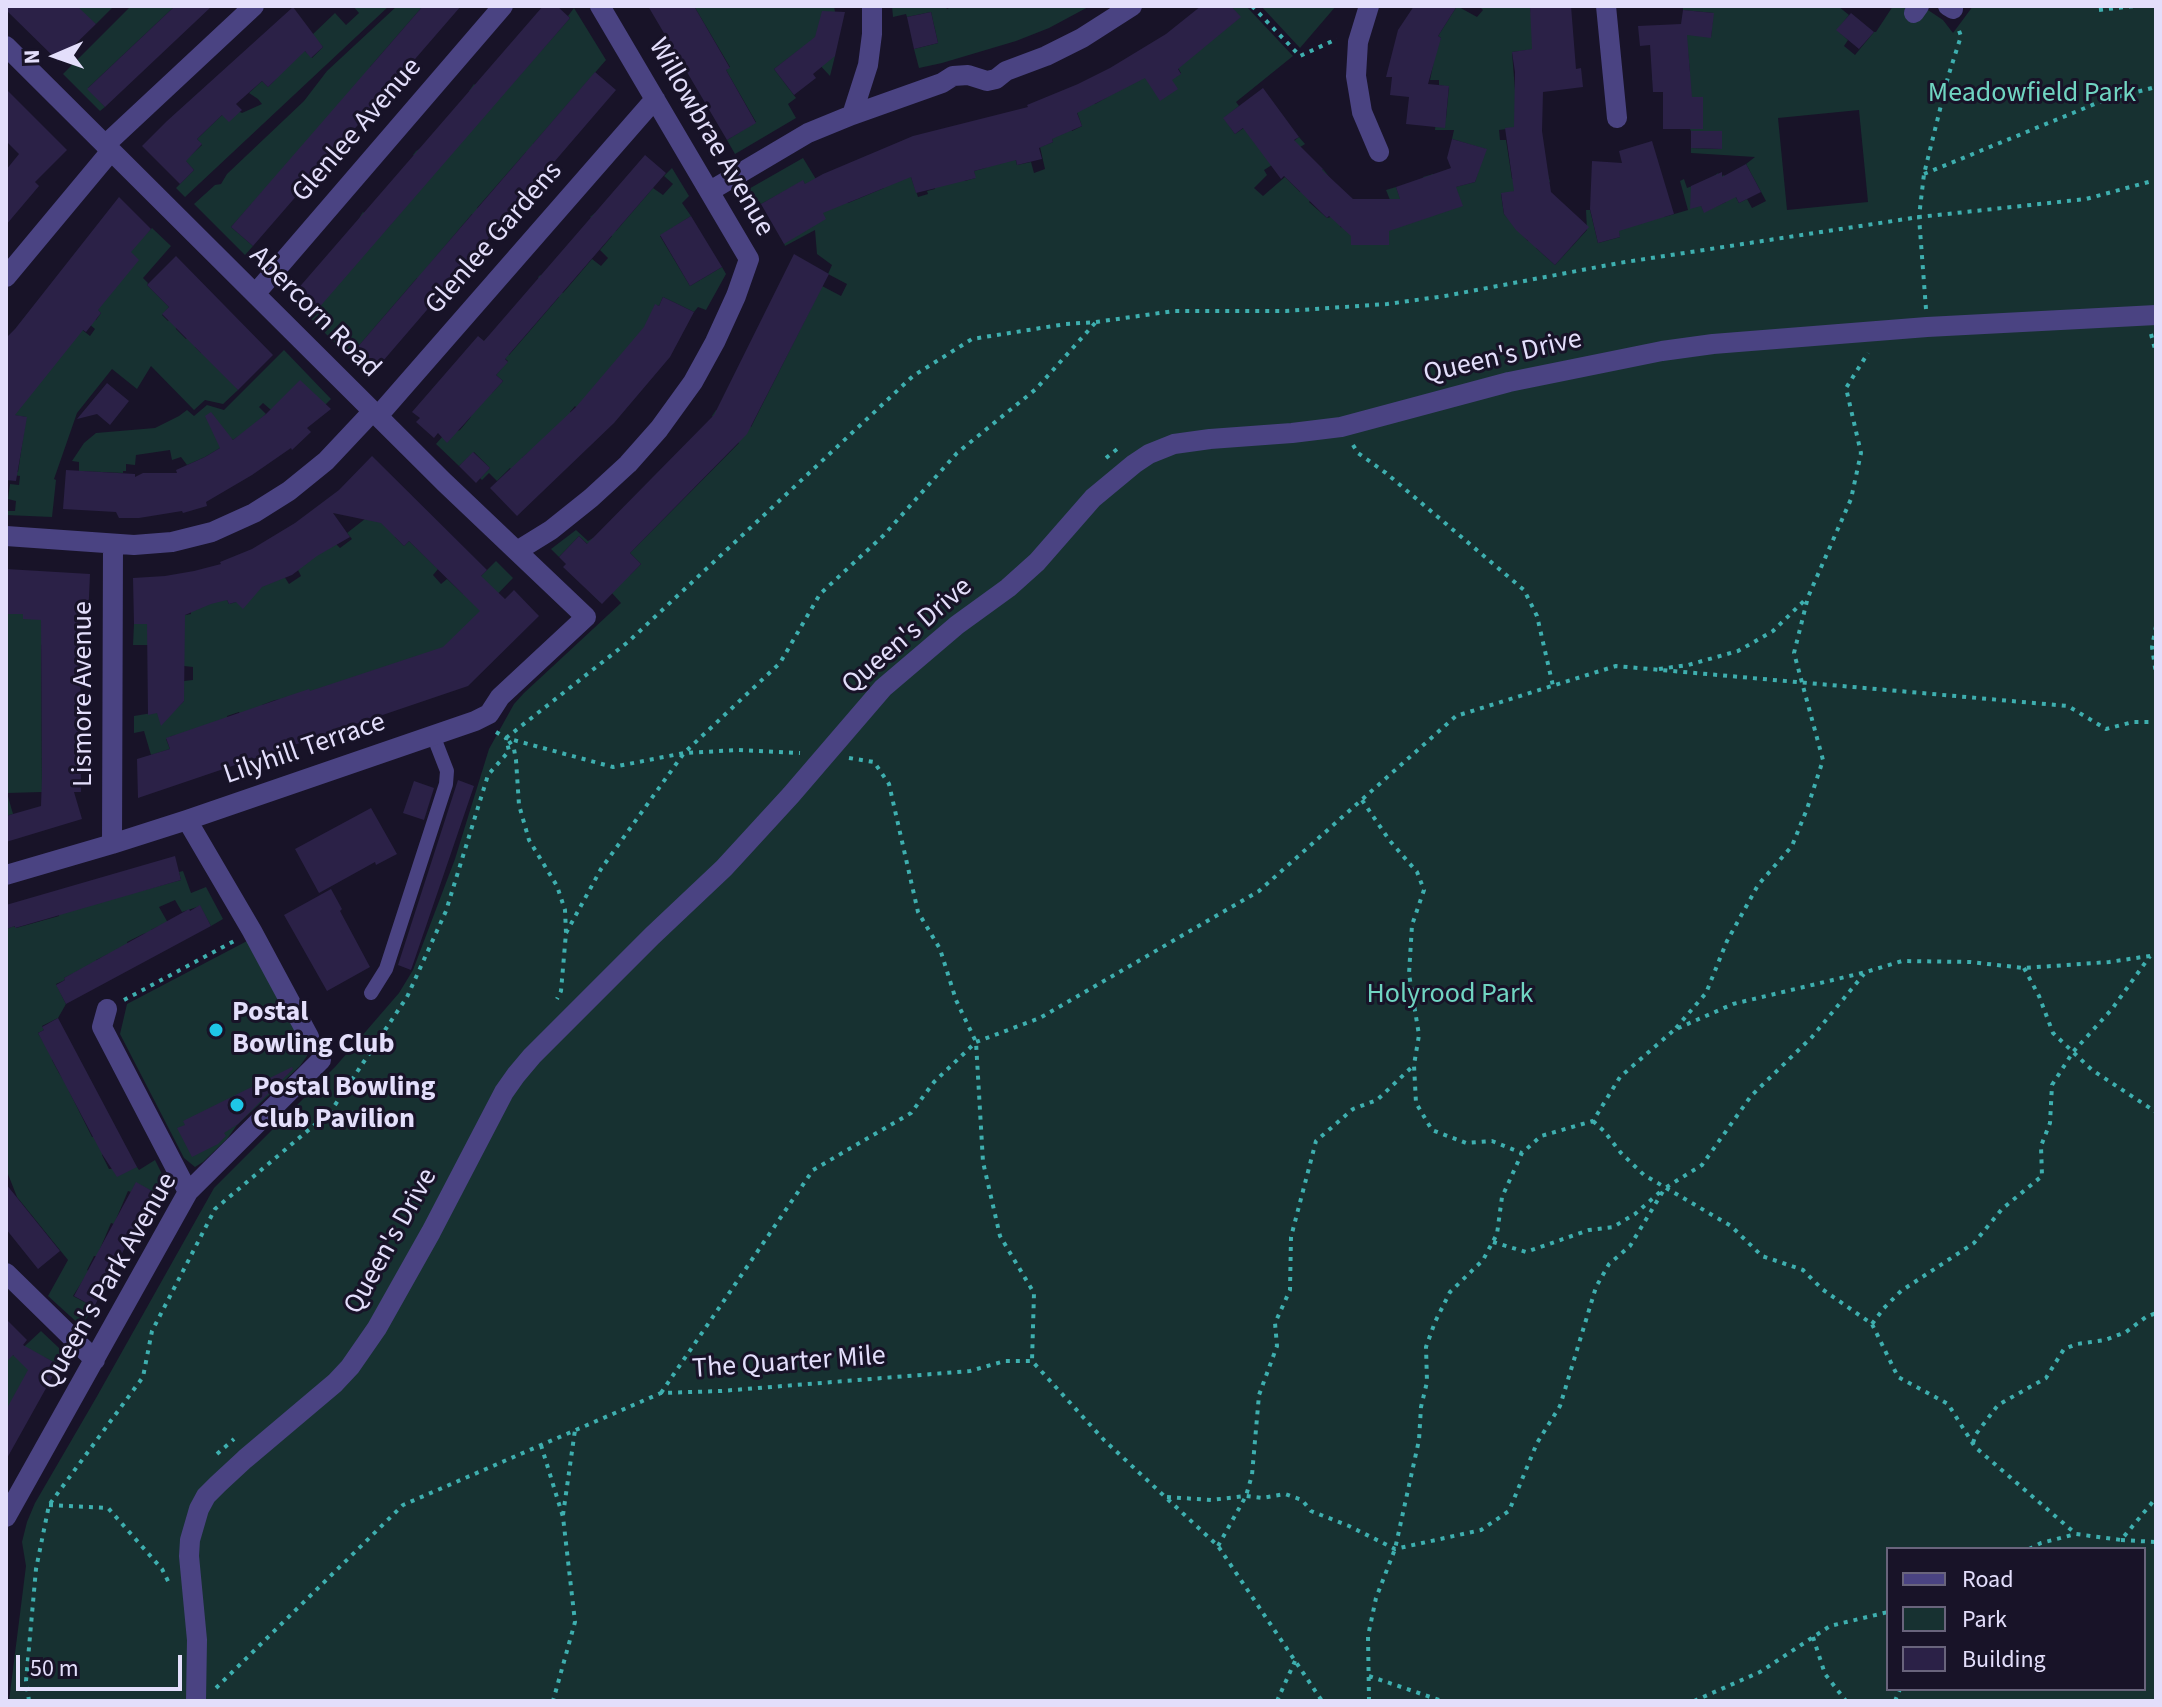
<!DOCTYPE html>
<html>
<head>
<meta charset="utf-8">
<style>
  body { margin:0 }
  #map { position:relative; width:2162px; height:1707px; overflow:hidden; background:#181328; font-family:"Source Sans 3",sans-serif }
  canvas { display:block }
  .frame { position:absolute; inset:0; border:8px solid #e3defb; pointer-events:none }
  .legend { position:absolute; left:1886px; top:1547px; width:260px; height:144px; box-sizing:border-box; background:#181328; border:2px solid #69647c; margin:0; padding:10px 14px; list-style:none; font-size:24px; color:#e3defb }
  .legend li { display:flex; align-items:center; gap:16px; height:40px }
  .legend b { width:40px; border:2px solid #69647c }
  .north { position:absolute; left:16px; top:16px; width:80px; height:80px; -webkit-text-stroke:6px #181328; paint-order:stroke; rotate:268deg; font-size:22px; font-weight:700; line-height:32px; text-align:center; color:#e3defb }
  .north::after { content:''; display:block; margin:auto; width:28px; height:36px; background:#e3defb; clip-path:polygon(50% 0,100% 100%,50% 72%,0 100%) }
  .scale { position:absolute; left:16px; top:1655px; width:166px; height:36px; box-sizing:border-box; border:4px solid #e3defb; border-top:0; padding-left:10px; font-size:24px; line-height:28px; white-space:nowrap; color:#e3defb; -webkit-text-stroke:6px #181328; paint-order:stroke }
</style>
</head>
<body>
<div id="map">
<canvas width="2162" height="1707"></canvas>
<div class="frame"></div>
<ul class="legend">
<li><b style="height:10px;background:#4a4382"></b>Road</li>
<li><b style="height:22px;background:#173131"></b>Park</li>
<li><b style="height:22px;background:#2b2147"></b>Building</li>
</ul>
<div class="north">N</div>
<div class="scale">50 m</div>
</div>
<script>
const g = document.querySelector('canvas').getContext('2d');
g.lineJoin = 'round';
function paint(path, color) {
  g.fillStyle = color;
  g.fill(path, 'evenodd');
}
function poly(rows) {
  const path = new Path2D();
  for (const r of rows) {
    path.moveTo(r[0], r[1]);
    for (let i = 2; i < r.length; i += 2) path.lineTo(r[i], r[i + 1]);
  }
  return path;
}
function stroke(path, color, width, dash) {
  g.strokeStyle = color;
  g.lineWidth = width;
  g.lineCap = dash ? 'butt' : 'round';
  g.setLineDash(dash || []);
  g.stroke(path);
}
function drawText(font, color, halo, rows, align = 'center') {
  g.font = font + ' "Source Sans 3",sans-serif';
  g.lineWidth = 6;
  g.setLineDash([]);
  g.textBaseline = 'middle';
  g.strokeStyle = halo;
  g.fillStyle = color;
  for (const [text, x, y, turn = 0] of rows) {
    g.save();
    g.translate(x, y);
    g.rotate((+turn || 0) * Math.PI / 180);
    g.textAlign = isNaN(turn) ? turn : align;
    if (halo) g.strokeText(text, 0, 0);
    g.fillText(text, 0, 0);
    g.restore();
  }
}
paint(poly([
  [71,6,114,6,96,24],
  [131,6,175,6,88,88,105,107,100,111,63,74],
  [353,6,389,6,185,197,176,188,194,170,181,156,190,156,202,145,197,139,222,115,240,112,242,113,262,104,258,99,249,93,262,81,268,87,274,81,300,46,312,58,323,47,312,35,335,13,346,25,359,13],
  [397,6,423,6,370,67,392,87,383,96,363,78,307,185,303,190,281,171,231,227,253,246,245,255,194,204,215,185,221,184,227,174,304,101,327,71],
  [694,6,834,6,835,12,813,51,835,56,830,76,803,47,774,69,796,98,788,104,796,118,735,154,727,140,756,122,726,70,730,67],
  [892,6,914,6,916,8,919,6,945,6,947,9,953,6,1090,6,1049,28,1016,41,942,63,919,68,914,49,938,43,931,12,907,17,906,14,893,17],
  [1231,6,1246,6,1293,56,1236,102,1239,106,1224,118,1235,134,1251,123,1276,155,1299,137,1305,144,1264,170,1267,175,1254,188,1263,196,1285,177,1300,192,1323,169,1330,178,1309,202,1327,218,1347,212,1340,227,1351,228,1351,245,1389,245,1389,206,1392,205,1386,190,1396,187,1409,223,1436,214,1423,177,1433,174,1439,191,1475,182,1485,149,1452,139,1454,130,1435,130,1436,118,1446,118,1449,87,1439,85,1439,80,1430,80,1437,45,1441,38,1438,36,1457,6,1477,17,1483,10,1479,6,1530,6,1536,49,1512,52,1515,90,1530,126,1499,130,1500,140,1506,140,1512,179,1548,174,1550,182,1523,190,1501,194,1504,214,1528,241,1547,236,1536,248,1555,265,1587,230,1586,210,1590,210,1598,243,1620,237,1612,204,1664,217,1688,210,1680,181,1684,179,1687,188,1692,186,1704,212,1726,202,1714,176,1718,173,1720,177,1724,175,1739,203,1747,199,1752,208,1766,201,1746,164,1755,157,1691,153,1691,148,1721,149,1722,131,1691,131,1673,97,1667,80,1652,80,1652,76,1690,73,1688,53,1659,55,1657,25,1711,37,1713,13,1683,10,1683,6,1838,6,1849,15,1837,30,1848,40,1844,46,1855,55,1874,32,1876,32,1893,6,1922,6,1943,20,1953,33,1973,6,2156,6,2156,1701,9,1701,26,1566,22,1542,27,1522,35,1503,96,1398,214,1188,335,1067,399,993,413,970,455,859,489,749,514,704,524,693,621,603,611,592,600,602,592,594,608,564,579,536,559,557,551,549,576,530,588,541,593,538,630,575,641,564,630,553,739,443,712,416,716,410,751,427,822,286,841,296,847,284,828,274,832,265,817,254,815,230,785,246,784,243,808,189,803,181,761,204,759,201,749,206,745,194,747,190,803,158,825,194,848,203,884,188,874,165,911,177,918,197,928,194,927,191,935,189,930,167,965,181,975,178,974,171,985,168,1014,153,1017,165,1031,162,1034,173,1045,169,1040,147,1053,142,1049,131,1068,123,1072,131,1082,126,1073,101,1095,104,1161,66,1176,77,1181,73,1178,68,1240,17],
  [1859,110,1868,202,1787,210,1778,118],
  [1888,1549,2144,1549,2144,1689,1888,1689],
  [1261,6,1336,6,1300,48],
  [574,8,606,60,533,144,554,163,548,170,526,152,477,208,493,233,472,214,423,272,444,291,439,297,417,278,356,349,359,353,352,360,307,315,314,307,361,215,363,212,385,231,434,173,413,155,416,151,489,108,469,91,474,84,496,102,570,18,568,16],
  [672,168,689,196,682,203,691,216,660,236,690,286,722,267,726,274,706,310,698,307,694,312,663,297,659,306,655,305,643,335,578,409,575,406,570,412,572,415,522,458,524,461,513,471,510,468,497,481,489,473,482,480,480,478,490,468,474,452,459,466,436,444,442,437,460,430,470,418,486,388,492,393,503,381,496,375,508,361,484,341,488,337,509,355,559,297,538,278,539,276,541,275,563,293,592,259,601,266,608,258,600,250,612,236,590,217,595,213,616,231,653,188,663,195,673,184,664,176],
  [152,228,171,246,143,278,148,283,147,285,169,307,162,315,168,321,175,314,176,329,186,339,193,332,202,340,195,347,201,353,207,346,238,390,223,404,205,400,194,410,151,366,137,389,112,369,77,413,54,479,56,480,52,517,6,515,7,511,15,511,16,501,8,499,10,484,19,485,20,476,6,474,6,470,18,472,26,417,12,415,6,370,71,321,90,336,95,329,88,323,92,317,96,320,101,313,89,303,110,269],
  [284,350,331,399,326,404,271,410,263,403,259,407,266,414,250,428,233,440,231,438,220,448,205,457,187,465,181,457,172,460,170,450,136,455,135,465,126,464,126,471,123,471,123,473,79,471,79,462,72,461,84,443,96,433,155,428,179,416,187,410,194,416,207,405,224,410],
  [370,515,400,532,395,537,404,546,409,541,438,569,433,575,441,584,447,579,463,594,496,561,513,578,487,605,462,641,335,693,275,700,262,705,266,716,243,724,239,712,227,716,231,728,172,736,166,739,170,749,151,755,144,731,134,733,134,716,176,709,184,701,184,681,193,680,193,667,184,666,184,645,133,645,134,624,191,614,191,609,226,598,229,604,236,602,242,595,284,576,289,584,301,576,297,568,335,543,340,548,352,539,347,533],
  [23,610,23,619,30,619,30,611,70,642,81,644,41,645,42,792,7,793,13,814,6,816,6,614],
  [183,871,191,893,206,887,223,919,211,926,200,906,182,912,175,900,159,907,168,923,157,927,151,930,151,932,143,934,127,942,128,945,96,960,96,962,64,978,65,980,56,984,66,1004,58,1018,42,1026,44,1030,38,1033,53,1058,52,1060,59,1073,70,1090,69,1091,92,1137,95,1136,104,1153,102,1155,109,1169,137,1167,139,1170,155,1160,163,1176,154,1192,136,1183,131,1192,128,1191,114,1224,111,1223,97,1256,94,1256,87,1270,89,1271,73,1296,94,1307,81,1326,48,1296,68,1260,17,1197,6,1169,6,929,14,926,16,928,59,916,59,913,181,880,179,872],
  [247,941,307,1052,307,1056,300,1066,237,1125,227,1139,203,1162,195,1167,184,1158,120,1034,127,1004],
  [41,1331,59,1348,63,1360,59,1365,44,1357,6,1414,6,1348,14,1356]
]), '#173131');
paint(poly([
  [6,6,77,6,96,24,58,61,6,10],
  [175,6,212,6,105,107,87,89],
  [423,6,461,6,253,246,231,227],
  [543,6,557,6,570,18,317,310,296,291],
  [648,6,694,6,730,68,726,70,756,123,727,140],
  [1201,6,1231,6,1241,17,1178,69,1181,74,1172,80,1178,89,1160,101,1145,78,1077,113,1082,126,1052,139,1053,142,1039,148,1042,159,1017,165,1016,160,974,171,976,178,916,193,911,177,823,213,826,219,784,244,761,204,803,180,805,184,823,174,913,136,1028,107,1027,105,1078,84,1110,68,1166,34],
  [1414,6,1457,6,1438,36,1441,38,1428,84,1449,86,1445,128,1406,124,1409,97,1390,95,1392,77,1386,77,1398,30],
  [1530,6,1571,6,1576,69,1581,68,1583,87,1543,92,1542,131,1551,192,1589,227,1555,265,1516,230,1504,214,1501,193,1514,191,1505,128,1514,127,1515,72,1512,52,1532,49],
  [293,7,323,47,311,58,305,51,268,87,262,81,236,104,242,110,229,122,222,115,197,139,202,144,186,161,194,170,180,184,142,146,167,121],
  [1683,10,1714,13,1711,38,1687,35,1692,97,1703,97,1703,129,1663,129,1663,92,1653,92,1650,45,1640,46,1638,26,1681,24],
  [822,11,845,12,835,56,813,74,816,78,794,95,774,69,815,37],
  [931,12,938,43,914,49,907,17],
  [1851,13,1874,32,1859,49,1836,30],
  [595,72,616,90,377,368,355,350],
  [1263,88,1299,137,1294,140,1323,169,1322,170,1353,199,1400,199,1396,187,1451,168,1447,158,1452,139,1487,149,1475,182,1456,187,1463,206,1389,231,1389,245,1351,245,1351,236,1329,216,1327,218,1284,176,1281,179,1243,128,1235,134,1223,118],
  [6,89,67,150,35,182,39,186,6,225,6,170,19,154,6,141],
  [1691,131,1722,131,1722,149,1691,148],
  [1652,141,1674,214,1619,231,1620,237,1598,243,1590,209,1592,161,1622,163,1619,151],
  [645,155,666,173,505,359,508,362,496,375,503,381,447,443,438,433,434,438,416,422,420,418,412,412,478,336,484,341],
  [1746,164,1761,192,1739,203,1736,197,1704,213,1701,206,1690,209,1691,186,1722,172,1722,177],
  [119,197,151,229,131,252,139,260,98,310,101,313,86,332,83,330,15,415,27,417,16,481,6,480,6,338,15,329],
  [691,216,722,267,690,286,660,235],
  [794,254,829,274,747,434,630,553,641,564,602,604,563,567,566,564,559,557,579,536,587,544,714,415],
  [176,256,273,355,238,390,162,314,169,307,147,285],
  [663,297,694,312,670,357,614,423,517,516,490,488,576,407,644,327,655,304,659,306],
  [300,380,331,409,307,428,311,432,292,450,291,448,252,475,206,502,207,506,183,513,182,511,139,518,119,518,116,512,63,509,66,470,135,474,135,477,143,473,177,473,176,470,205,457,220,448,205,416,211,412,233,440,266,414],
  [107,383,129,401,110,425,97,414,77,419],
  [473,452,490,468,476,483,459,466],
  [372,456,487,570,481,576,505,599,514,590,539,616,468,686,138,798,137,759,170,749,166,738,291,695,309,689,310,691,443,647,480,611,409,541,404,546,381,523,333,513,350,537,317,556,292,575,262,587,243,609,236,602,229,604,227,600,211,604,185,615,184,701,161,726,157,713,148,715,147,624,134,624,133,578,165,576,194,571,221,564,220,562,252,549,295,523,339,490],
  [6,569,90,574,88,619,80,618,81,792,74,792,82,819,6,842,6,816,41,806,42,776,41,620,23,619,23,614,6,614],
  [458,780,474,786,411,970,398,965],
  [414,781,434,788,424,820,403,813],
  [371,808,397,854,376,865,375,862,319,893,295,849],
  [175,856,181,880,15,928,15,926,6,929,6,905],
  [331,889,342,909,340,911,370,967,327,991,284,915],
  [200,905,211,926,66,1004,56,985,65,980,64,978,189,909,190,911],
  [58,1018,137,1167,117,1177,102,1154,38,1033,44,1030,42,1027],
  [292,1067,293,1069,238,1124,224,1133,226,1136,218,1144,192,1157,177,1128,185,1125,183,1121],
  [136,1182,154,1192,94,1307,74,1296],
  [6,1184,60,1251,38,1269,6,1229],
  [6,1319,27,1340,23,1345,59,1365,6,1460,6,1410,28,1370,13,1355,6,1362]
]), '#2b2147');
stroke(poly([
  [1252,6,1300,56,1337,39],
  [2099,10,2134,6],
  [1924,174,2102,101,2156,87],
  [1926,309,1919,217,1924,174,1948,77,1961,36,1958,28],
  [2151,334,2156,353],
  [1353,445,1358,453,1386,473,1524,590,1537,616,1553,686],
  [1106,458,1121,446],
  [2156,626,2152,647,2156,674],
  [1659,669,1688,665,1738,651,1773,631,1806,599],
  [496,732,506,738,613,767,684,753,739,750,800,753],
  [506,738,628,642,913,376,972,339,1066,324,1096,322,1174,311,1286,311,1387,304,1445,296,1619,263,1919,217,2086,199,2156,180],
  [509,741,514,749,516,760,519,805,529,840,557,886,565,910,566,933,561,991,557,999],
  [849,758,874,762,889,784,918,912,940,949,956,1000,976,1042,983,1162,1000,1236,1034,1293,1032,1361],
  [1362,800,1390,841,1417,872,1424,890,1412,925,1409,974,1419,1035,1414,1065,1416,1103,1432,1130,1466,1143,1492,1141,1522,1153],
  [566,933,601,869,684,753,780,663,820,594,884,535,957,453,1036,389,1096,322],
  [2024,968,2039,996,2053,1033,2092,1070,2156,1112],
  [124,1000,236,940],
  [1676,1028,1706,993,1727,941,1758,885,1792,846,1807,809,1823,760,1794,653,1808,597,1851,499,1861,453,1846,388,1868,353],
  [1593,1121,1604,1131,1621,1153,1644,1175,1731,1226,1762,1256,1803,1270,1822,1289,1872,1324,1898,1377,1948,1404,1975,1447,2076,1534],
  [1493,1242,1526,1252,1589,1230,1613,1227,1635,1214,1660,1192],
  [1872,1324,1884,1308,1901,1291,1974,1243,2002,1209,2042,1176,2041,1146,2050,1123,2052,1085,2073,1052,2112,1009,2150,956],
  [661,1393,813,1170,911,1113,934,1082,976,1042,1040,1018,1259,891,1456,716,1616,666,2068,706,2106,729,2133,722,2156,722],
  [1973,1443,1976,1434,1998,1405,2046,1378,2064,1349,2077,1344,2105,1340,2126,1332,2146,1317,2156,1313],
  [541,1445,563,1517,575,1622,553,1701],
  [217,1454,234,1439],
  [1167,1497,1211,1500,1246,1496,1262,1498,1285,1494,1302,1500,1311,1511,1349,1526,1395,1549,1481,1530,1509,1511,1537,1443,1560,1406,1596,1287,1609,1264,1630,1246,1665,1188,1702,1165,1751,1096,1812,1037,1864,974],
  [49,1505,108,1508,162,1569,170,1585],
  [563,1515,575,1430],
  [2121,1540,2156,1542],
  [1218,1546,1246,1496,1252,1475,1259,1395,1277,1346,1275,1323,1290,1290,1291,1237,1316,1141,1353,1109,1377,1100,1414,1065],
  [2029,1549,2041,1543,2076,1534,2121,1540,2156,1498],
  [1813,1637,1825,1674,1846,1701],
  [1369,1676,1442,1701],
  [216,1688,403,1505,661,1393,721,1391,970,1371,1005,1361,1032,1361,1104,1440,1218,1546,1322,1701],
  [29,1701,26,1681,36,1569,49,1505,143,1377,152,1331,215,1209,331,1111,407,997,446,911,488,775,509,751,506,738],
  [220,1701,223,1701],
  [1277,1701,1295,1661],
  [1369,1701,1368,1636,1376,1598,1395,1549,1419,1440,1421,1407,1427,1382,1426,1347,1435,1322,1450,1292,1483,1260,1497,1234,1502,1197,1522,1153,1541,1136,1593,1121,1620,1077,1674,1030,1733,1004,1866,972,1902,961,1970,962,2024,968,2109,962,2156,955],
  [1694,1701,1760,1672,1830,1626,1888,1612],
  [1895,1701,1900,1689]
]), '#3eafaf', 4, [4, 6]);
stroke(poly([
  [371,993,386,969,446,784,447,771,433,735]
]), '#4a4382', 14);
stroke(poly([
  [1369,6,1358,42,1356,76,1362,112,1379,152],
  [1606,6,1617,118],
  [1948,6,1953,9],
  [1914,13,1919,6],
  [6,46,444,482,586,617,500,697,489,714,475,721,187,820,112,844,6,875],
  [852,115,868,65,872,34,872,6],
  [105,145,254,6],
  [710,191,808,133,852,115,942,83,953,76,968,75,987,81,996,79,1006,71,1046,56,1082,38,1132,6],
  [6,277,111,151],
  [256,293,503,6],
  [378,416,655,99],
  [6,536,134,545,172,542,212,532,254,513,289,491,326,461,373,411],
  [517,551,551,530,591,498,628,464,659,429,693,382,715,342,736,296,749,259,600,6],
  [187,820,252,931,309,1037],
  [112,844,113,544],
  [107,1009,102,1027,188,1192],
  [6,1273,95,1360],
  [6,1517,188,1192,321,1060],
  [196,1701,197,1640,189,1556,190,1540,199,1509,206,1496,218,1484,245,1459,335,1383,350,1367,377,1328,431,1232,504,1092,516,1075,532,1056,652,936,724,868,791,795,883,688,957,625,1008,588,1037,562,1093,498,1134,464,1149,454,1174,444,1210,439,1292,433,1341,427,1509,382,1662,351,1713,344,1927,327,2156,315]
]), '#4a4382', 20);
for (const [x, y, r, color] of [
  [216,1030,8,"#1ec6e7"],
  [237,1105,8,"#1ec6e7"]
]) {
  const dot = new Path2D();
  dot.arc(x, y, r, 0, 2 * Math.PI);
  g.fillStyle = color;
  g.fill(dot);
  stroke(dot, '#181328', 3);
}
drawText('28px', '#70d5c2', '#181328', [
  ["Meadowfield Park",2032,95],
  ["Holyrood Park",1450,996]
]);
drawText('28px', '#e3defb', '#181328', [
  ["Glenlee Avenue",358,131,-49],
  ["Willowbrae Avenue",710,138,60],
  ["Glenlee Gardens",495,239,-49],
  ["Abercorn Road",314,313,45],
  ["Queen's Drive",1503,358,-13],
  ["Queen's Drive",908,637,-41],
  ["Lismore Avenue",85,694,-90],
  ["Lilyhill Terrace",305,750,-19],
  ["Queen's Drive",392,1242,-61],
  ["Queen's Park Avenue",110,1282,-60],
  ["The Quarter Mile",789,1364,-4]
]);
drawText('bold 28px', '#e3defb', '#181328', [
  ["Postal",232,1014],
  ["Bowling Club",232,1046],
  ["Postal Bowling",253,1089],
  ["Club Pavilion",253,1121]
], 'left');
</script>
</body>
</html>
